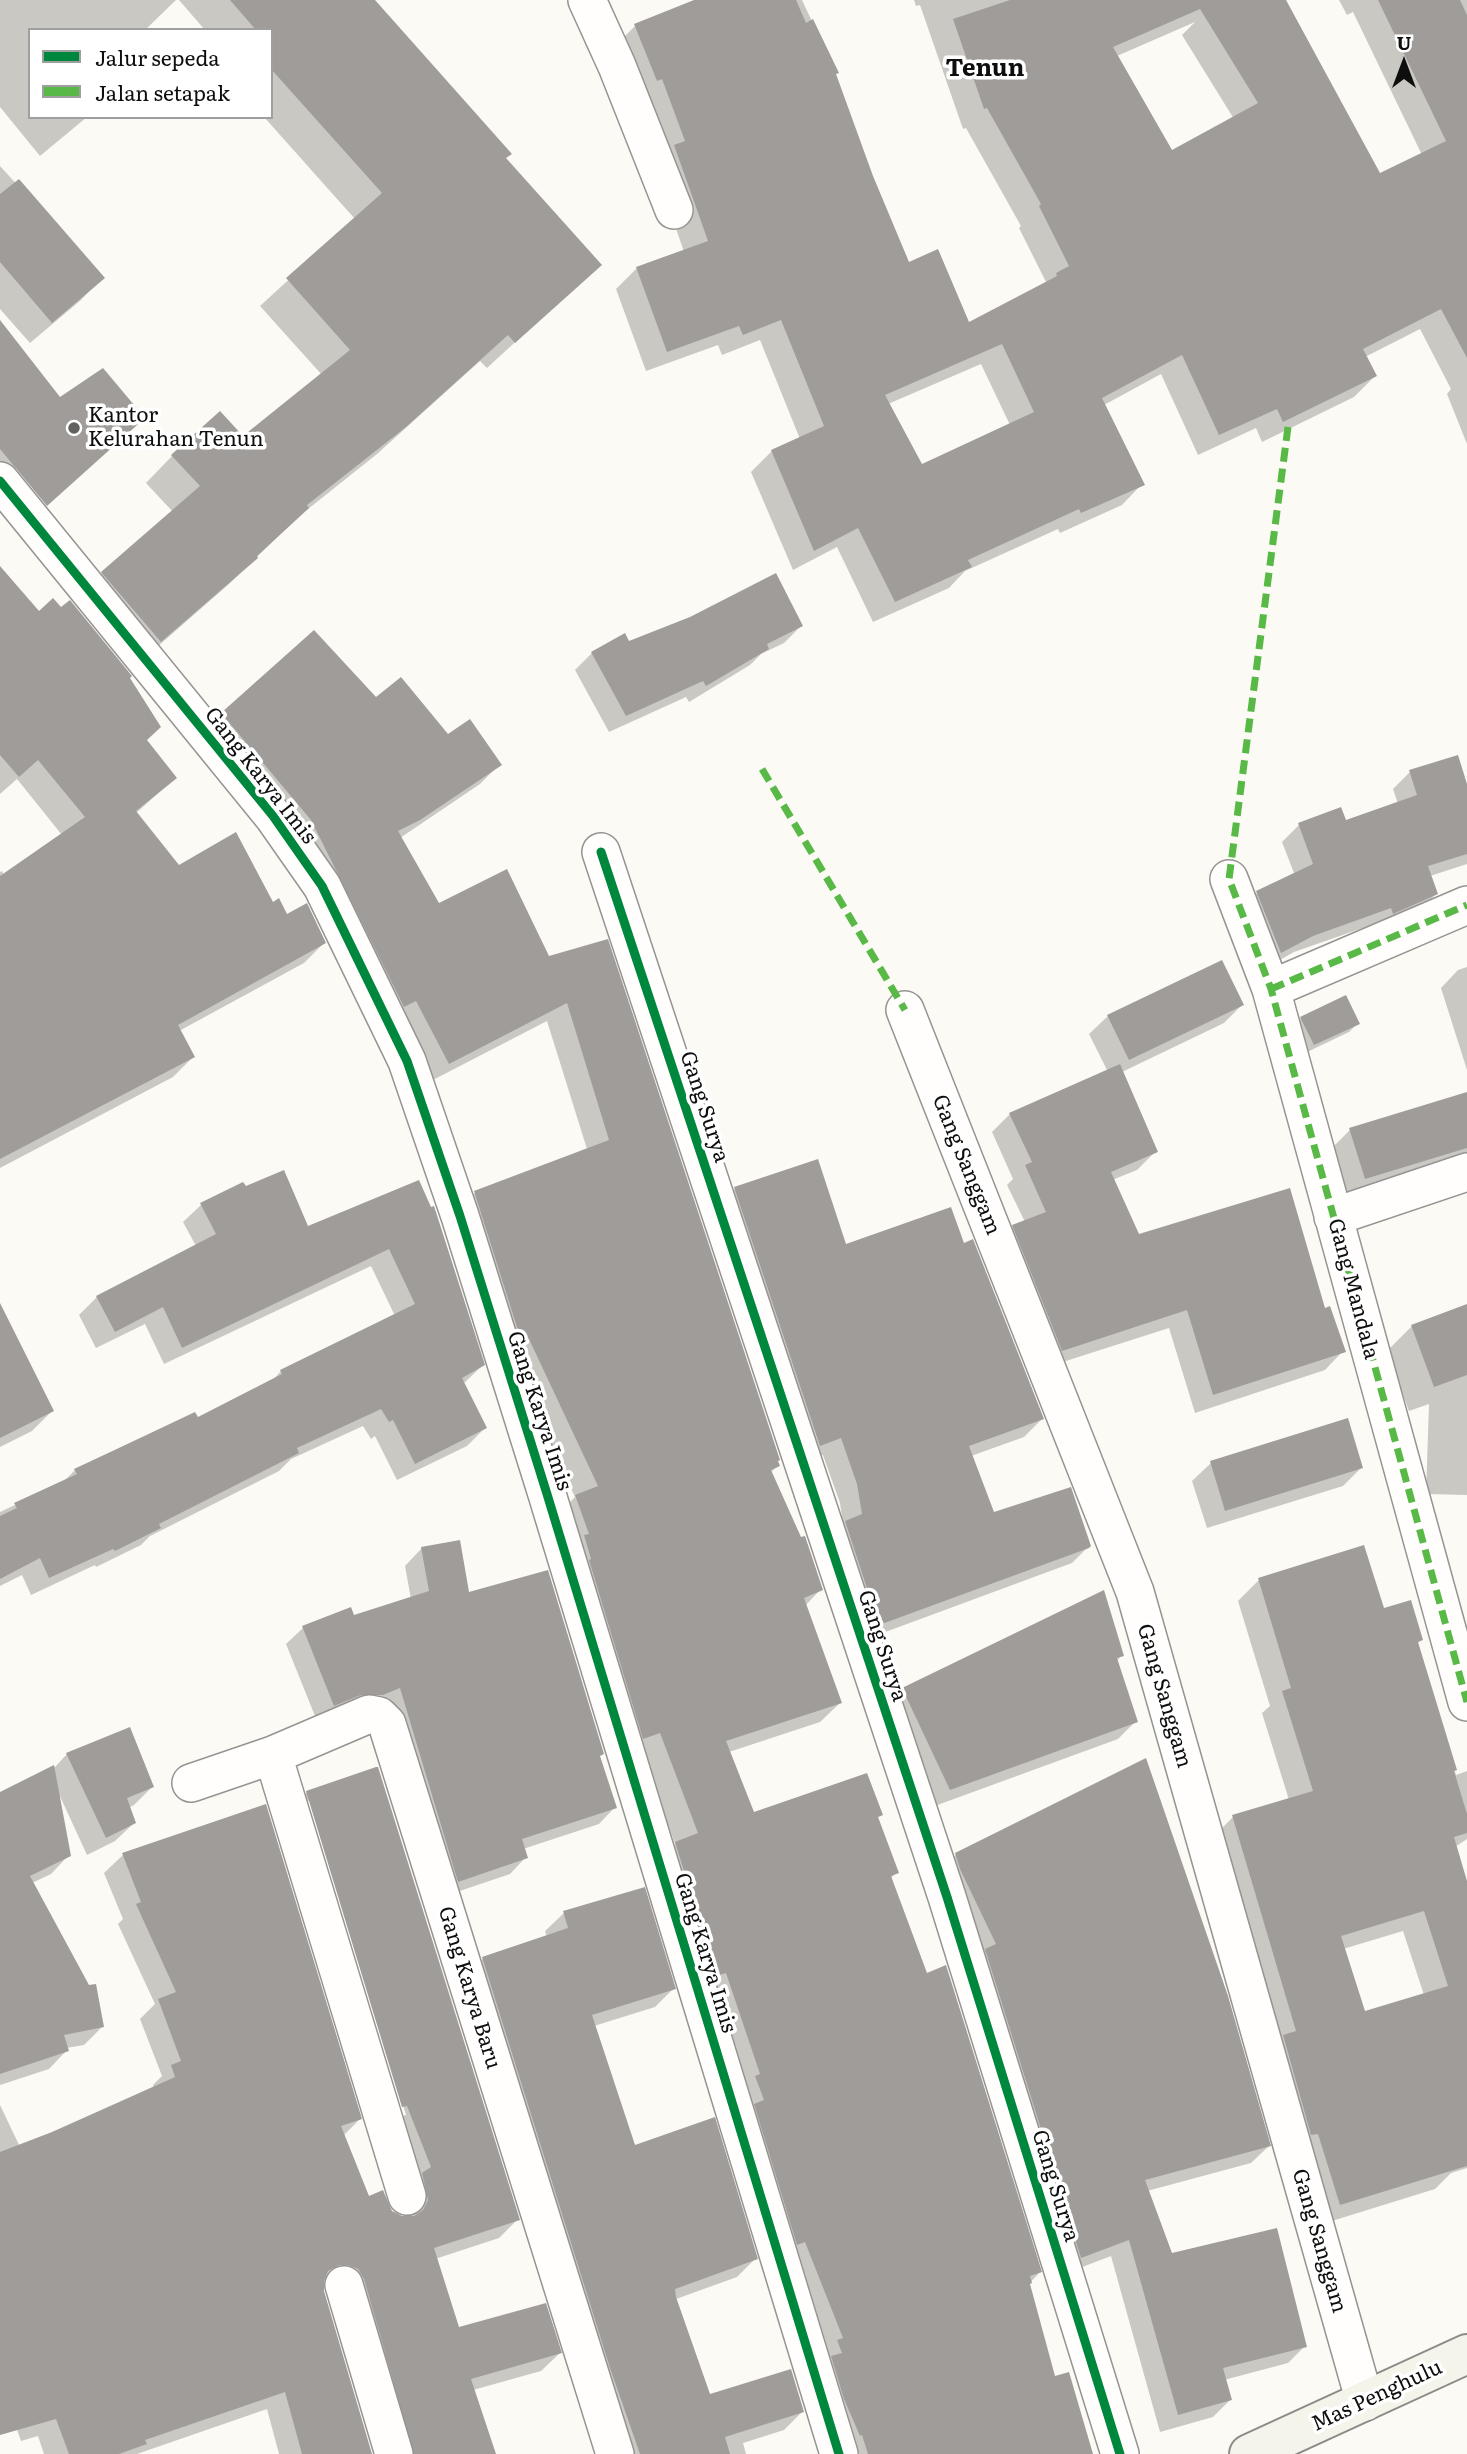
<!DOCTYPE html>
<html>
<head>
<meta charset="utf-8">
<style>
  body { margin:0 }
  #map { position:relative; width:1467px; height:2454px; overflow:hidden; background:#fcfaf4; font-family:Literata,serif }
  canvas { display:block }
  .legend { position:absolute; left:28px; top:28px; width:245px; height:91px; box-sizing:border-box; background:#fff; border:2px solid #9f9f9f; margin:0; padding:9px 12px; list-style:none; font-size:21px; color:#0e0e0e }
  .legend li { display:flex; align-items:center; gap:14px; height:35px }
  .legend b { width:35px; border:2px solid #9f9f9f }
  .north { position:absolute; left:1369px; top:28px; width:70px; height:70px; -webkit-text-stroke:5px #fff; paint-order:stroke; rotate:0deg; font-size:19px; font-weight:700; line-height:28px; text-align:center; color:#0e0e0e }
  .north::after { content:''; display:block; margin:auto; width:24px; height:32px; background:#0e0e0e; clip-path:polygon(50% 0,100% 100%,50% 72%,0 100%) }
</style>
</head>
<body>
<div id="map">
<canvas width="1467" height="2454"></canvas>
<ul class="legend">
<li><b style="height:9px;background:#00873e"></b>Jalur sepeda</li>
<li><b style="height:9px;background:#58b947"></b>Jalan setapak</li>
</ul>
<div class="north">U</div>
</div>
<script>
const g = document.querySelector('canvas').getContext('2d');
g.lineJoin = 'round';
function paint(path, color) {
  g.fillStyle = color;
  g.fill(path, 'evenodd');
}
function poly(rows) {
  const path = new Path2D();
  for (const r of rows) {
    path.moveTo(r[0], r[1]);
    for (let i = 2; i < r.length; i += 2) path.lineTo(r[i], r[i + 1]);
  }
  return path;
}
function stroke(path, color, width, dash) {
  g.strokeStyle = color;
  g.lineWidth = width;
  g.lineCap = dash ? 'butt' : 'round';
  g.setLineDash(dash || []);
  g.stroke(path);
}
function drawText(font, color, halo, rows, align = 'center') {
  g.font = font + ' Literata,serif';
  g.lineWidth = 7;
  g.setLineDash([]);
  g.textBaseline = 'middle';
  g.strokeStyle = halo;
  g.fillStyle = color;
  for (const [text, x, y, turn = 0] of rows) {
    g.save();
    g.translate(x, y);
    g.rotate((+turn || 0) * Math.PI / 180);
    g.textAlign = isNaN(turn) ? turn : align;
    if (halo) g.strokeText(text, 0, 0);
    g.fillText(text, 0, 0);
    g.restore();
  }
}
paint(poly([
  [0,0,176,0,145,30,30,30,30,117,87,117,40,156,0,107],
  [179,0,373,0,504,158,599,265,487,368,480,361,377,454,298,517,229,584,133,668,76,600,102,573,173,512,146,483,172,456,243,439,322,375,260,306,355,219,264,117,271,117,271,30,205,30],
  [699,0,802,0,836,72,834,74,872,176,908,264,968,324,1047,284,1019,228,1021,226,966,128,963,129,920,5,916,6,914,0,1282,0,1379,176,1422,155,1353,12,1347,15,1339,0,1467,0,1467,444,1447,394,1451,389,1420,329,1365,357,1375,376,1354,397,1262,442,1256,428,1198,455,1161,374,1104,405,1142,484,1122,505,1060,533,1058,529,965,571,949,588,873,622,837,547,793,570,751,472,772,451,800,439,760,340,722,355,718,345,646,371,616,289,637,268,684,252,614,47,635,26],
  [1195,22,1182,35,1234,119,1171,153,1117,56],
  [981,364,1010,425,921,466,888,404],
  [0,166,102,278,81,300,30,343,0,309],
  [0,336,61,432,1,480,0,479],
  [0,569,175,778,135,814,179,867,272,904,324,943,304,963,179,1031,193,1057,173,1077,0,1168,0,872,2,871,4,875,62,835,17,779,0,794],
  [691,619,801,626,784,643,761,654,750,665,689,702,686,697,609,732,575,670,592,653,628,643],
  [314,632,376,700,499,765,480,784,400,838,438,905,548,959,776,1462,778,1466,770,1473,821,1589,805,1606,840,1703,820,1722,729,1752,753,1815,881,1815,877,1818,897,1872,890,1879,1040,2272,1028,2285,1054,2378,1091,2454,843,2454,656,1863,675,1844,556,1516,575,1497,509,1357,455,1212,475,1193,587,1149,547,1021,429,1082,291,840,203,734],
  [1410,772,1467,790,1467,864,1430,876,1436,894,1420,911,1376,929,1374,924,1294,952,1264,969,1240,909,1257,893,1294,873,1282,842,1299,825,1345,822,1398,804,1393,789],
  [1467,967,1467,1070,1441,988,1458,970],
  [1242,1005,1224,1023,1122,1072,1156,1151,1137,1170,1112,1180,1138,1236,1343,1351,1325,1370,1195,1413,1169,1328,1044,1368,995,1245,1013,1226,1025,1222,1007,1185,1013,1179,992,1132,1010,1114,1108,1072,1089,1034,1108,1016],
  [1301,1018,1358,1023,1349,1032,1305,1053,1293,1027],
  [1467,1094,1467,1160,1347,1197,1332,1148,1350,1130],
  [418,1182,483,1365,463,1384,485,1428,467,1446,397,1480,375,1436,371,1439,363,1426,291,1459,279,1471,150,1536,141,1545,96,1567,95,1565,31,1595,22,1575,0,1586,0,1512,62,1483,75,1470,197,1419,272,1381,281,1371,395,1316,371,1266,164,1364,145,1324,96,1348,79,1315,97,1297,196,1246,183,1222,201,1205,307,1228],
  [735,1189,845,1247,1042,1419,1024,1437,971,1456,993,1514,1089,1546,1072,1563,861,1641,828,1540,843,1524,840,1503,823,1455,802,1462,717,1206],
  [1467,1306,1467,1495,1426,1494,1429,1404,1409,1411,1387,1351,1412,1326],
  [0,1350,52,1411,32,1431,0,1447],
  [1211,1463,1361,1468,1343,1486,1207,1528,1192,1481],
  [459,1542,468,1594,598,1758,615,1807,599,1824,523,1849,526,1857,510,1874,442,1897,383,1704,317,1721,286,1644,303,1628,353,1617,411,1599,405,1566,421,1549],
  [1259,1580,1383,1610,1421,1639,1417,1644,1456,1775,1467,1771,1467,1839,1455,1847,1467,1888,1467,2168,1451,2173,1435,2189,1319,2225,1212,1838,1233,1817,1289,1800,1262,1713,1270,1706,1238,1601],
  [1403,1931,1424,1995,1363,2013,1343,1949],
  [1122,1655,1117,1661,1136,1721,1118,1739,932,1807,886,1707,903,1689],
  [67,1754,152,1787,134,1805,128,1808,134,1823,115,1841,87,1855,59,1794,69,1855,51,1874,32,1883,102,2027,84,2045,66,2048,67,2050,49,2069,0,2085,0,1794,55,1767],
  [307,1792,518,2219,499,2238,435,2259,458,2329,560,2353,541,2371,473,2390,494,2454,392,2454,331,2283,322,2283,322,2291,370,2454,279,2454,267,2409,137,2454,44,2454,38,2436,21,2441,0,2382,0,2105,20,2147,154,2088,153,2085,162,2076,140,2019,155,2004,118,1924,123,1919,104,1873,123,1855,360,2119,343,2136,368,2198,401,2218,410,2218,404,2193,288,1811],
  [307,1801,311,1801,406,2115,403,2116],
  [956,1855,1269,2146,1251,2163,1147,2191,1171,2255,1305,2346,1288,2363,1224,2380,1230,2400,1213,2417,1160,2432,1111,2256,1064,2274,938,1872],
  [564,1913,674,1988,655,2007,594,2026,634,2147,756,2258,737,2277,676,2299,709,2396,802,2412,784,2430,743,2443,746,2454,615,2454,464,1977,483,1959,547,1937,545,1931]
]), '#0003');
paint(poly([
  [230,0,375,0,512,154,506,158,602,265,515,343,508,335,406,427,307,505,309,508,257,556,258,558,161,642,101,572,200,486,171,455,220,411,243,436,350,350,286,278,382,193,271,69,271,30,256,30],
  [694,0,796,0,806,23,813,19,839,73,836,74,873,176,909,262,938,249,969,322,1057,276,1056,273,1069,266,1039,206,1041,204,987,108,984,109,953,19,1010,0,1286,0,1380,173,1446,141,1378,0,1460,0,1467,15,1467,358,1441,309,1363,349,1377,376,1283,422,1277,409,1219,435,1182,355,1102,398,1145,485,1081,513,1079,509,968,560,972,567,895,602,858,528,814,551,771,450,824,426,781,320,743,335,739,326,667,352,636,267,708,241,674,145,685,141,662,79,657,81,634,24],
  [1200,9,1258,103,1172,150,1113,47],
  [1002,344,1034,412,922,464,885,395],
  [19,179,105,278,52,323,0,262,0,194],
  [0,320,60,397,103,368,145,418,47,506,0,449],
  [0,566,39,611,53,598,61,607,70,600,132,676,130,678,161,727,147,740,177,778,136,811,179,865,236,832,273,902,279,898,287,914,307,903,326,943,178,1025,195,1057,0,1159,0,876,85,817,38,760,19,777,0,755],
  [776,573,803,626,767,644,769,649,706,686,703,681,626,716,591,652,625,633,629,641,690,617],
  [314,630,376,697,401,677,448,734,470,719,502,765,420,820,398,831,439,903,507,869,549,956,608,939,780,1460,778,1461,780,1466,771,1470,801,1537,805,1536,823,1590,804,1598,842,1703,726,1741,754,1812,867,1773,883,1815,878,1817,899,1873,891,1876,927,1973,946,1965,1042,2272,1030,2276,1032,2283,1030,2284,1055,2376,1069,2372,1093,2454,868,2454,862,2435,860,2436,844,2399,831,2356,842,2353,837,2340,843,2338,805,2242,797,2245,754,2104,764,2100,755,2076,760,2074,726,1973,716,1976,675,1842,698,1833,660,1733,643,1739,589,1560,591,1559,584,1535,589,1534,575,1495,598,1486,529,1339,522,1343,474,1191,609,1140,567,1003,449,1064,416,1001,404,1007,311,820,221,713],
  [1458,755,1467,784,1467,854,1428,866,1438,894,1393,914,1391,908,1313,936,1281,953,1256,891,1313,864,1298,823,1341,807,1346,820,1417,795,1409,770],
  [1222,960,1244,1005,1129,1060,1107,1015],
  [1346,995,1360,1024,1314,1045,1300,1017],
  [1120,1064,1158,1152,1111,1172,1139,1234,1290,1188,1325,1308,1330,1306,1346,1352,1213,1395,1187,1310,1062,1351,1012,1225,1046,1212,1025,1165,1032,1162,1009,1113],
  [1467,1092,1467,1148,1365,1179,1349,1128],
  [818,1159,846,1244,951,1207,964,1243,973,1239,1044,1419,969,1446,994,1512,1071,1487,1091,1546,1089,1548,879,1625,845,1521,862,1514,857,1484,841,1438,820,1446,734,1187],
  [284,1170,308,1226,419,1180,431,1207,434,1206,485,1365,462,1378,487,1428,415,1464,393,1420,389,1422,381,1409,297,1448,299,1453,159,1524,161,1528,115,1551,113,1549,49,1578,40,1558,0,1579,0,1516,17,1508,14,1503,77,1474,74,1469,121,1447,195,1412,198,1417,282,1374,280,1370,415,1304,389,1249,182,1348,163,1307,115,1332,96,1296,216,1234,200,1203,243,1182,246,1186],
  [0,1303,54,1411,0,1438],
  [1467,1304,1467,1375,1434,1387,1411,1325],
  [1348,1418,1363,1468,1225,1511,1210,1461],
  [460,1540,469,1592,548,1570,604,1754,600,1756,617,1808,522,1839,528,1858,458,1882,400,1688,383,1695,361,1695,334,1706,302,1626,351,1607,354,1615,429,1591,421,1547],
  [1364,1545,1384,1608,1411,1600,1423,1640,1418,1642,1457,1770,1454,1771,1467,1814,1467,1833,1454,1837,1467,1881,1467,2166,1340,2205,1318,2134,1311,2135,1283,2035,1296,2031,1232,1815,1313,1791,1282,1691,1291,1688,1258,1578],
  [1424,1911,1448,1986,1365,2011,1341,1936],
  [1104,1590,1124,1656,1117,1658,1138,1722,950,1790,902,1688],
  [130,1727,154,1787,127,1798,136,1823,106,1838,66,1753],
  [1146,1758,1228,1996,1271,2146,1145,2180,1172,2253,1277,2228,1307,2347,1223,2368,1232,2400,1178,2415,1129,2240,1081,2258,985,1949,996,1944,960,1869,955,1853],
  [54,1765,71,1856,30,1876,89,1985,96,1984,104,2027,64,2035,69,2051,0,2074,0,1792],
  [376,1767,378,1767,520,2220,434,2248,459,2327,546,2303,562,2353,471,2379,496,2454,414,2454,364,2279,358,2269,348,2265,339,2265,328,2271,324,2281,324,2291,372,2454,302,2454,285,2392,145,2440,147,2444,119,2454,69,2454,56,2419,0,2435,0,2152,52,2132,175,2077,171,2065,181,2061,158,1999,176,1992,136,1904,141,1902,122,1853,266,1804,362,2119,341,2126,369,2196,383,2190,392,2211,402,2216,414,2216,423,2210,428,2200,422,2173,431,2167,407,2106,402,2107,306,1791],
  [645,1887,676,1989,592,2015,635,2145,715,2117,758,2259,675,2289,676,2297,710,2394,791,2369,804,2412,725,2437,730,2454,640,2454,610,2368,482,1957,568,1928,563,1911]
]), '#9f9c99');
const street = poly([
  [587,0,617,66,674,210],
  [0,481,273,816,322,886,407,1061,460,1216,547,1494,839,2454],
  [601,852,947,1897,1120,2454],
  [1229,879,1271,989,1467,1702],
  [1271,989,1467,905],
  [905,1010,1135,1592,1365,2402],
  [1333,1217,1467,1172],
  [273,1755,407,2196],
  [191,1783,273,1755,369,1714,379,1716,387,1724,615,2454],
  [344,2285,394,2454]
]);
const secondary = poly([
  [1249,2454,1467,2354]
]);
stroke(street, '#959492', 40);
stroke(secondary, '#8c8b88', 42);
stroke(street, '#fffefd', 37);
stroke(secondary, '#f5f4ea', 38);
stroke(poly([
  [1288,427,1229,879,1271,989,1467,1702],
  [762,769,905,1010],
  [1271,989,1467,905]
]), '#58b947', 7, [14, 7]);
stroke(poly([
  [0,481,273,816,322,886,407,1061,460,1216,547,1494,839,2454],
  [601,852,947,1897,1120,2454]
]), '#00873e', 9);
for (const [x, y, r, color] of [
  [74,428,7,"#61615e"]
]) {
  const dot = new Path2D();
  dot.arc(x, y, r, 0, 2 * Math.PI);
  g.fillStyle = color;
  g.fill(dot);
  stroke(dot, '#fff', 2.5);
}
drawText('21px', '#0e0e0e', '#fff', [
  ["Kantor",88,416],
  ["Kelurahan Tenun",88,440]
], 'left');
drawText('21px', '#0e0e0e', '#fff', [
  ["Gang Karya Imis",260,776,52],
  ["Gang Surya",704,1107,72],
  ["Gang Sanggam",966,1165,68],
  ["Gang Mandala",1353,1289,75],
  ["Gang Karya Imis",539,1411,72],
  ["Gang Surya",882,1646,72],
  ["Gang Sanggam",1164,1696,74],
  ["Gang Karya Imis",705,1953,73],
  ["Gang Karya Baru",469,1988,73],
  ["Gang Surya",1055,2186,73],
  ["Gang Sanggam",1319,2241,74],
  ["Mas Penghulu",1377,2396,-25]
]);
drawText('bold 24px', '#0e0e0e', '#fff', [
  ["Tenun",985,69]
]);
</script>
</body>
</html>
